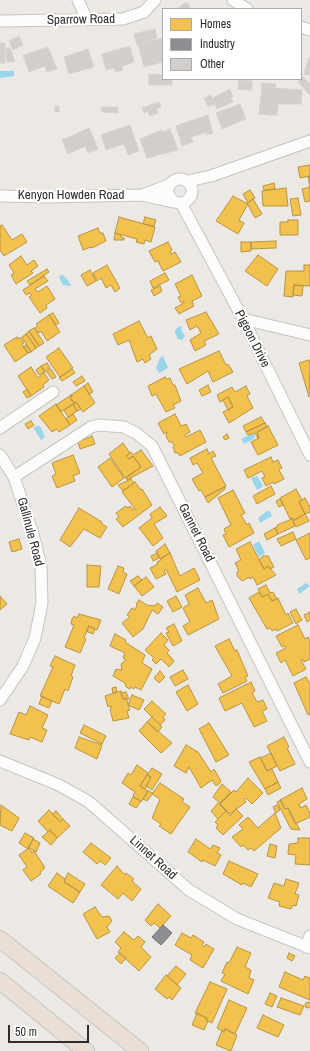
<!DOCTYPE html>
<html>
<head>
<meta charset="utf-8">
<style>
  body { margin:0 }
  #map { position:relative; width:310px; height:1051px; overflow:hidden; background:#ece8e4; font-family:"Archivo Narrow",sans-serif }
  canvas { display:block }
  .legend { position:absolute; left:162px; top:8px; width:140px; height:72px; box-sizing:border-box; background:#fff; border:1px solid #ababab; margin:0; padding:5px 7px; list-style:none; font-size:12px; color:#2e2e2e }
  .legend li { display:flex; align-items:center; gap:8px; height:20px }
  .legend b { width:20px; border:1px solid #ababab }
  .scale { position:absolute; left:8px; top:1025px; width:81px; height:18px; box-sizing:border-box; border:2px solid #2e2e2e; border-top:0; padding-left:5px; font-size:12px; line-height:14px; white-space:nowrap; color:#2e2e2e; -webkit-text-stroke:3px #fff; paint-order:stroke }
</style>
</head>
<body>
<div id="map">
<canvas width="310" height="1051"></canvas>
<ul class="legend">
<li><b style="height:11px;background:#f2c14e"></b>Homes</li>
<li><b style="height:11px;background:#8d8d92"></b>Industry</li>
<li><b style="height:11px;background:#d1cecb"></b>Other</li>
</ul>
<div class="scale">50 m</div>
</div>
<script>
const g = document.querySelector('canvas').getContext('2d');
g.lineJoin = 'round';
function paint(path, color) {
  g.fillStyle = color;
  g.fill(path, 'evenodd');
}
function poly(rows) {
  const path = new Path2D();
  for (const r of rows) {
    if (r.length === 3) {
      path.moveTo(r[0] + r[2], r[1]);
      path.arc(r[0], r[1], r[2], 0, 2 * Math.PI);
      continue;
    }
    path.moveTo(r[0], r[1]);
    for (let i = 2; i < r.length; i += 2) path.lineTo(r[i], r[i + 1]);
  }
  return path;
}
function stroke(path, color, width, dash) {
  g.strokeStyle = color;
  g.lineWidth = width;
  g.lineCap = dash ? 'butt' : 'round';
  g.setLineDash(dash || []);
  g.stroke(path);
}
function drawText(font, color, halo, rows, align = 'center') {
  g.font = font + ' "Archivo Narrow",sans-serif';
  g.lineWidth = 4;
  g.setLineDash([]);
  g.textBaseline = 'middle';
  g.strokeStyle = halo;
  g.fillStyle = color;
  for (const [text, x, y, turn = 0] of rows) {
    g.save();
    g.translate(x, y);
    g.rotate((+turn || 0) * Math.PI / 180);
    g.textAlign = isNaN(turn) ? turn : align;
    if (halo) g.strokeText(text, 0, 0);
    g.fillText(text, 0, 0);
    g.restore();
  }
}
paint(poly([
  [0,71,14,71,14,76,0,78],
  [62,274,68,280,71,286,63,285,59,277],
  [180,326,182,327,181,330,185,336,182,340,178,339,175,333,175,330],
  [163,356,168,368,159,373,156,368,160,358],
  [40,426,45,437,41,440,34,429,34,427],
  [251,434,255,435,254,439,244,444,241,439],
  [257,476,263,485,262,487,257,490,251,478],
  [267,511,270,511,272,516,260,523,258,518],
  [259,541,265,553,259,557,253,545],
  [306,583,310,586,299,594,297,589]
]), '#99d6ec');
const homes = poly([
  [310,165,310,176,300,178,298,167,310,165],
  [310,176,310,201,305,202,302,189,310,187,308,177,310,176],
  [274,183,275,189,264,190,263,186,274,183],
  [286,188,288,206,263,206,262,191,286,188],
  [250,190,255,198,248,203,243,194,250,190],
  [233,196,248,204,239,220,244,223,238,234,216,221,233,196],
  [298,198,301,215,293,216,290,199,298,198],
  [253,199,262,214,255,218,247,203,253,199],
  [119,217,155,227,151,242,145,240,144,244,136,242,137,239,115,233,119,217],
  [145,217,156,220,154,226,143,224,145,217],
  [288,220,298,220,298,235,280,235,280,222,288,222,288,220],
  [2,225,12,240,22,234,27,242,4,256,0,250,0,226,2,225],
  [98,228,100,233,103,233,106,241,92,248,91,247,83,250,78,236,98,228],
  [115,233,121,235,121,237,124,238,124,240,114,240,115,233],
  [276,241,276,248,251,249,251,242,276,241],
  [168,242,172,250,170,252,171,254,175,252,181,262,163,271,158,261,155,262,149,251,168,242],
  [241,242,251,242,251,251,241,252,241,242],
  [258,255,278,269,267,286,245,271,258,255],
  [21,256,27,265,34,260,38,266,31,271,33,273,16,284,11,275,14,273,9,265,21,256],
  [107,265,120,288,115,292,111,285,106,288,101,278,97,281,93,273,107,265],
  [304,265,310,265,310,286,294,285,293,297,284,296,286,271,304,271,304,265],
  [47,269,49,272,30,285,27,281,47,269],
  [90,270,96,281,87,286,81,275,90,270],
  [165,273,169,280,153,288,150,281,165,273],
  [192,275,202,296,192,301,194,306,179,314,175,308,184,303,184,301,181,303,178,297,181,296,175,284,192,275],
  [44,276,48,281,35,289,38,292,47,286,55,299,46,305,47,308,40,313,29,297,32,295,30,293,26,295,23,290,44,276],
  [294,285,303,286,302,296,293,295,294,285],
  [160,286,162,291,154,296,151,290,160,286],
  [206,312,219,334,204,341,206,345,195,351,190,340,201,333,197,326,190,330,186,320,206,312],
  [53,313,59,323,56,325,49,315,53,313],
  [49,315,60,332,47,341,41,331,39,333,35,328,38,326,36,324,49,315],
  [139,321,148,338,151,336,157,349,149,355,151,359,145,363,143,359,137,362,129,340,118,345,113,334,139,321],
  [34,328,44,343,39,346,29,331,34,328],
  [29,331,39,346,36,348,26,334,29,331],
  [26,334,36,348,31,352,22,337,26,334],
  [17,337,18,339,20,337,24,343,22,344,28,353,15,362,4,345,17,337],
  [26,345,31,352,28,353,23,347,26,345],
  [59,348,73,368,60,377,46,357,59,348],
  [219,351,226,365,228,364,233,372,213,382,208,371,187,384,179,369,219,351],
  [309,360,310,364,309,397,299,363,309,360],
  [47,363,50,368,45,372,41,366,47,363],
  [41,366,45,372,39,375,36,370,41,366],
  [31,367,38,378,44,373,49,380,43,385,44,387,31,396,18,376,31,367],
  [51,369,56,377,52,379,47,372,51,369],
  [72,369,75,373,62,381,59,378,72,369],
  [82,376,85,381,76,386,73,382,82,376],
  [165,377,167,379,170,378,173,385,175,385,181,401,173,405,175,408,166,412,156,394,152,396,148,386,165,377],
  [88,383,93,392,89,394,84,386,88,383],
  [208,385,211,392,202,396,199,390,208,385],
  [84,386,95,403,83,412,76,402,74,403,70,398,72,397,71,395,84,386],
  [246,386,250,394,247,396,253,408,229,423,223,412,233,407,228,397,220,402,217,395,232,387,235,392,246,386],
  [27,389,31,396,27,398,23,392,27,389],
  [71,395,72,397,70,398,74,403,76,402,81,409,77,411,73,404,61,412,56,405,71,395],
  [228,397,233,407,228,410,223,400,228,397],
  [56,404,70,425,59,432,57,429,52,432,39,416,56,404],
  [73,404,77,411,68,417,64,410,73,404],
  [73,414,77,420,70,425,66,419,73,414],
  [175,414,181,426,186,424,190,432,185,435,186,437,200,430,206,442,180,456,178,453,175,453,173,447,174,445,172,442,169,442,166,436,167,432,164,434,158,423,175,414],
  [261,417,265,423,246,432,243,426,261,417],
  [31,421,34,425,28,429,25,424,31,421],
  [265,423,267,427,257,432,259,438,258,439,255,433,248,435,246,432,265,423],
  [268,426,278,445,258,455,251,442,259,438,257,432,268,426],
  [227,434,229,438,225,440,223,437,227,434],
  [92,436,95,444,80,449,78,442,92,436],
  [123,443,130,453,126,456,129,459,133,456,141,467,125,478,109,454,123,443],
  [207,449,209,454,213,451,216,456,211,458,226,486,205,497,201,490,199,491,192,479,203,473,197,463,193,465,190,458,207,449],
  [141,450,153,466,127,480,126,478,141,467,133,456,129,459,126,456,131,452,133,455,141,450],
  [73,455,80,473,73,476,75,481,57,488,52,476,56,474,52,463,73,455],
  [271,457,273,462,278,460,282,468,279,470,284,479,274,484,273,482,266,486,262,478,265,477,262,471,248,478,244,470,271,457],
  [110,458,124,478,112,487,98,467,110,458],
  [131,479,134,483,123,491,118,485,131,479],
  [135,482,141,490,142,489,152,505,123,527,116,519,119,517,116,513,126,506,128,508,130,506,133,510,135,509,122,492,135,482],
  [271,486,275,494,257,504,253,496,271,486],
  [225,487,225,489,208,503,205,497,225,487],
  [296,489,302,500,299,502,305,514,294,520,293,518,290,519,280,498,296,489],
  [233,490,245,513,241,515,247,525,249,523,254,533,229,547,223,535,226,534,224,529,231,525,218,498,233,490],
  [305,498,310,507,310,512,305,514,299,502,305,498],
  [280,499,283,505,279,507,276,501,280,499],
  [160,507,167,516,154,524,163,538,153,546,139,528,152,518,150,514,160,507],
  [79,508,102,522,101,523,107,527,100,538,84,529,70,547,60,540,79,508],
  [305,514,309,521,296,527,293,521,305,514],
  [292,519,295,526,278,534,275,528,278,526,277,525,292,519],
  [275,528,278,534,267,540,264,534,275,528],
  [293,532,296,539,281,546,277,539,293,532],
  [310,533,310,558,306,560,296,540,310,533],
  [19,539,22,549,12,552,9,542,19,539],
  [250,542,264,569,268,566,276,575,257,585,253,577,250,579,250,577,242,581,237,576,237,572,239,571,235,563,241,560,236,549,250,542],
  [165,544,170,553,160,559,156,551,165,544],
  [157,553,159,558,153,561,151,556,157,553],
  [170,553,180,576,194,568,200,580,177,592,166,569,164,570,166,574,156,579,150,568,158,564,157,562,161,560,160,559,170,553],
  [263,556,268,556,274,567,270,569,268,566,264,569,259,560,263,556],
  [87,565,101,566,99,587,87,587,87,565],
  [118,566,124,568,123,572,127,574,119,594,108,589,118,566],
  [138,576,142,580,134,586,130,581,138,576],
  [146,577,154,587,142,596,134,586,146,577],
  [266,585,270,593,273,592,277,599,272,601,268,594,262,597,258,589,266,585],
  [198,588,206,603,212,600,219,619,188,635,183,626,190,622,183,608,189,604,185,595,198,588],
  [259,592,262,597,268,594,272,601,278,598,286,615,288,613,293,623,277,631,276,629,272,631,270,628,267,629,249,598,259,592],
  [0,596,7,604,0,610,0,596],
  [176,596,182,607,173,612,167,601,176,596],
  [139,600,147,605,155,606,157,603,163,607,158,614,152,610,143,629,133,637,122,623,130,617,127,615,132,608,135,610,137,605,136,604,139,600],
  [296,609,302,620,296,624,290,612,296,609],
  [310,612,310,620,307,622,304,615,310,612],
  [79,614,101,620,97,630,89,626,84,638,86,639,80,653,65,647,74,625,71,624,72,619,74,616,77,618,79,614],
  [174,624,182,641,173,646,166,633,169,632,166,628,174,624],
  [298,625,305,639,308,637,310,641,310,659,304,662,303,659,301,660,306,669,293,676,285,660,281,663,276,653,286,648,284,646,282,647,276,636,298,625],
  [89,626,95,629,93,634,86,631,89,626],
  [161,633,168,640,164,645,169,650,167,653,174,661,169,667,161,659,156,664,152,660,154,658,145,650,161,633],
  [115,634,126,640,125,642,145,655,142,663,152,669,141,690,135,687,134,689,131,687,130,689,126,687,125,683,113,676,116,669,122,670,121,664,126,660,123,658,125,653,110,646,115,634],
  [229,639,235,651,237,650,248,676,245,677,247,681,223,693,218,684,232,676,215,646,229,639],
  [55,656,75,665,71,676,73,677,68,691,65,689,59,704,40,696,53,667,50,666,55,656],
  [183,670,188,679,175,686,170,677,183,670],
  [160,671,165,677,159,683,154,678,160,671],
  [306,677,310,684,310,714,308,715,294,683,306,677],
  [251,682,255,691,252,693,257,702,263,700,267,709,262,711,267,721,254,727,242,703,225,711,219,698,251,682],
  [188,685,198,704,187,711,176,692,188,685],
  [116,687,117,692,113,693,112,688,116,687],
  [121,691,123,699,126,698,130,710,127,711,129,718,113,721,110,709,111,709,111,706,108,707,105,696,121,691],
  [126,692,129,699,123,699,121,693,126,692],
  [132,695,144,700,139,710,128,705,132,695],
  [42,696,52,701,49,708,39,704,42,696],
  [152,701,166,714,163,717,165,720,160,725,144,709,152,701],
  [30,706,48,715,42,728,47,730,42,742,30,737,29,740,10,734,19,712,26,715,30,706],
  [152,717,162,727,158,732,147,722,152,717],
  [147,722,172,743,161,753,139,731,147,722],
  [209,723,229,755,216,762,199,729,209,723],
  [84,725,106,736,102,744,80,733,84,725],
  [79,737,102,745,97,759,75,748,79,737],
  [284,737,289,747,287,748,295,764,280,771,267,746,284,737],
  [186,745,198,752,211,772,214,769,221,781,219,784,216,786,212,780,201,788,189,767,186,773,174,766,186,745],
  [271,753,277,766,267,771,261,758,271,753],
  [260,757,267,771,272,769,278,782,265,789,249,762,260,757],
  [137,765,148,773,140,786,148,791,141,802,133,796,135,792,122,783,128,773,131,775,137,765],
  [152,768,162,774,152,790,146,786,151,777,147,775,152,768],
  [147,775,151,777,145,789,140,786,147,775],
  [248,778,263,793,252,804,246,798,244,800,246,802,230,814,220,804,234,790,236,792,248,778],
  [278,782,281,788,268,795,265,789,278,782],
  [160,783,184,799,182,802,190,807,171,834,159,826,161,824,152,818,160,799,152,794,160,783],
  [222,784,231,792,220,803,213,797,222,784],
  [302,788,307,799,299,804,301,808,306,805,310,813,310,817,295,824,288,808,285,809,280,800,302,788],
  [148,791,153,793,147,801,143,799,148,791],
  [133,797,141,801,136,808,129,804,133,797],
  [281,800,285,809,288,808,300,830,291,829,277,802,281,800],
  [218,803,226,811,218,819,211,811,218,803],
  [1,805,19,818,12,831,0,825,1,805],
  [277,805,280,810,276,813,273,807,277,805],
  [236,809,243,816,223,835,216,828,218,825,215,822,226,811,230,816,236,809],
  [49,810,60,822,63,819,70,826,57,838,50,830,48,832,38,821,49,810],
  [56,811,63,819,60,822,52,814,56,811],
  [275,813,281,828,254,851,251,848,248,850,243,845,241,847,232,837,243,829,239,825,248,817,258,828,275,813],
  [50,830,57,838,51,845,42,837,50,830],
  [25,833,34,838,28,849,19,843,25,833],
  [298,838,310,838,310,865,295,864,296,855,288,854,289,844,298,843,298,838],
  [33,839,40,843,36,852,28,847,33,839],
  [196,839,210,849,213,845,220,848,217,853,221,855,215,866,203,860,202,862,188,852,196,839],
  [91,843,111,858,105,865,100,861,97,864,83,852,91,843],
  [270,844,277,846,275,858,267,856,270,844],
  [29,848,32,853,34,851,44,866,44,869,40,872,41,874,31,881,23,870,27,867,19,855,29,848],
  [229,861,258,874,251,887,243,883,242,885,223,874,229,861],
  [117,866,125,875,126,873,134,879,132,881,141,889,132,901,123,893,118,899,101,885,117,866],
  [57,873,65,879,64,882,80,892,73,903,48,886,57,873],
  [68,873,85,884,80,892,64,882,68,873],
  [286,879,299,883,295,894,299,895,296,906,293,905,291,909,279,906,280,902,268,898,274,883,284,886,286,879],
  [158,904,171,916,160,928,154,923,151,926,145,920,158,904],
  [95,907,102,917,109,916,112,921,107,927,110,932,97,939,83,914,95,907],
  [124,932,134,940,138,936,145,942,141,947,151,957,139,971,118,952,121,948,115,942,124,932],
  [182,933,191,938,193,935,204,942,202,945,204,947,206,944,214,949,203,968,190,960,192,955,175,945,182,933],
  [237,947,251,953,245,967,251,970,249,978,254,980,248,994,221,981,225,974,222,973,227,962,229,963,237,947],
  [120,953,126,958,121,964,115,958,120,953],
  [289,953,295,956,292,961,287,958,289,953],
  [176,966,186,974,177,985,167,976,176,966],
  [285,972,303,980,305,976,310,978,310,1000,279,987,285,972],
  [166,975,181,988,172,1000,169,997,167,999,155,989,166,975],
  [210,982,227,989,212,1023,206,1020,207,1018,195,1013,210,982],
  [270,993,277,996,272,1007,265,1004,270,993],
  [281,998,304,1006,300,1015,277,1007,281,998],
  [229,1000,247,1008,235,1034,225,1029,224,1032,217,1028,229,1000],
  [308,1005,3],
  [197,1013,207,1018,206,1020,208,1021,204,1030,192,1025,197,1013],
  [263,1015,284,1025,278,1037,257,1028,263,1015],
  [225,1029,237,1035,231,1051,216,1045,222,1031,225,1029]
]);
paint(homes, '#f2c14e');
stroke(homes, '#b79544', 1);
const industry = poly([
  [163,925,172,933,161,945,152,937,163,925]
]);
paint(industry, '#8d8d92');
stroke(industry, '#707074', 1);
const building = poly([
  [188,3,190,9,175,9,181,7,181,5,188,3],
  [155,29,157,38,148,41,146,31,155,29],
  [146,31,148,42,137,45,134,34,146,31],
  [19,36,23,45,13,50,9,41,19,36],
  [163,38,163,62,144,67,138,44,163,38],
  [0,43,5,43,5,63,0,63,0,43],
  [130,46,134,62,122,66,123,70,115,72,114,68,106,70,102,54,130,46],
  [48,47,57,69,47,72,45,66,29,72,23,55,48,47],
  [6,48,10,48,15,62,7,62,6,48],
  [88,49,94,67,69,74,64,57,88,49],
  [309,58,310,58,310,75,304,74,309,58],
  [149,74,163,75,163,79,172,79,172,85,149,85,149,74],
  [303,77,310,84,310,95,298,82,303,77],
  [239,80,252,81,252,90,238,89,239,80],
  [262,83,276,84,275,88,262,87,262,83],
  [262,87,302,90,301,104,272,104,271,115,259,114,262,87],
  [230,89,233,97,231,98,233,102,217,109,213,98,230,89],
  [211,95,215,104,208,107,204,98,211,95],
  [159,102,161,107,156,109,158,113,150,116,148,111,144,113,142,108,159,102],
  [240,104,246,119,222,129,216,113,240,104],
  [272,104,278,105,277,115,271,115,272,104],
  [55,106,59,106,59,112,55,112,55,106],
  [102,107,118,107,118,113,102,112,102,107],
  [208,115,213,133,207,135,207,132,191,137,193,142,182,146,176,126,208,115],
  [130,125,139,151,128,155,124,144,106,150,101,135,130,125],
  [89,128,98,149,88,153,85,146,68,154,62,140,89,128],
  [170,129,178,150,158,155,157,153,156,156,147,158,140,139,162,130,162,132,170,129]
]);
paint(building, '#d1cecb');
stroke(building, '#d7d4d0', 1);
const minor = poly([
  [78,0,87,20],
  [233,0,247,9],
  [0,21,123,19,144,12,155,0],
  [301,27,310,30],
  [180,191,12],
  [188,181,211,176,310,141],
  [142,195,169,185],
  [0,196,49,197,141,195,173,202],
  [181,203,243,319,310,455],
  [243,319,310,335],
  [0,428,53,392],
  [0,455,14,477,33,534,41,566,42,603,35,638,23,666,0,700],
  [14,477,91,427,99,425,124,427,136,433,152,446,310,762],
  [0,761,59,785,89,802,189,890,237,919,310,948],
  [306,947,310,936]
]);
const highway = poly([
  [0,939,140,1051],
  [0,981,86,1051]
]);
stroke(minor, '#c5c4c5', 13);
stroke(highway, '#c6c5c4', 18);
stroke(minor, '#fcfcfb', 11);
stroke(highway, '#eadfd6', 16);
drawText('13px', '#2e2e2e', '#fff', [
  ["Sparrow Road",81,20,-1],
  ["Kenyon Howden Road",71,196],
  ["Pigeon Drive",252,339,63],
  ["Gallinule Road",30,532,75],
  ["Gannet Road",196,533,63],
  ["Linnet Road",153,858,42]
]);
</script>
</body>
</html>
